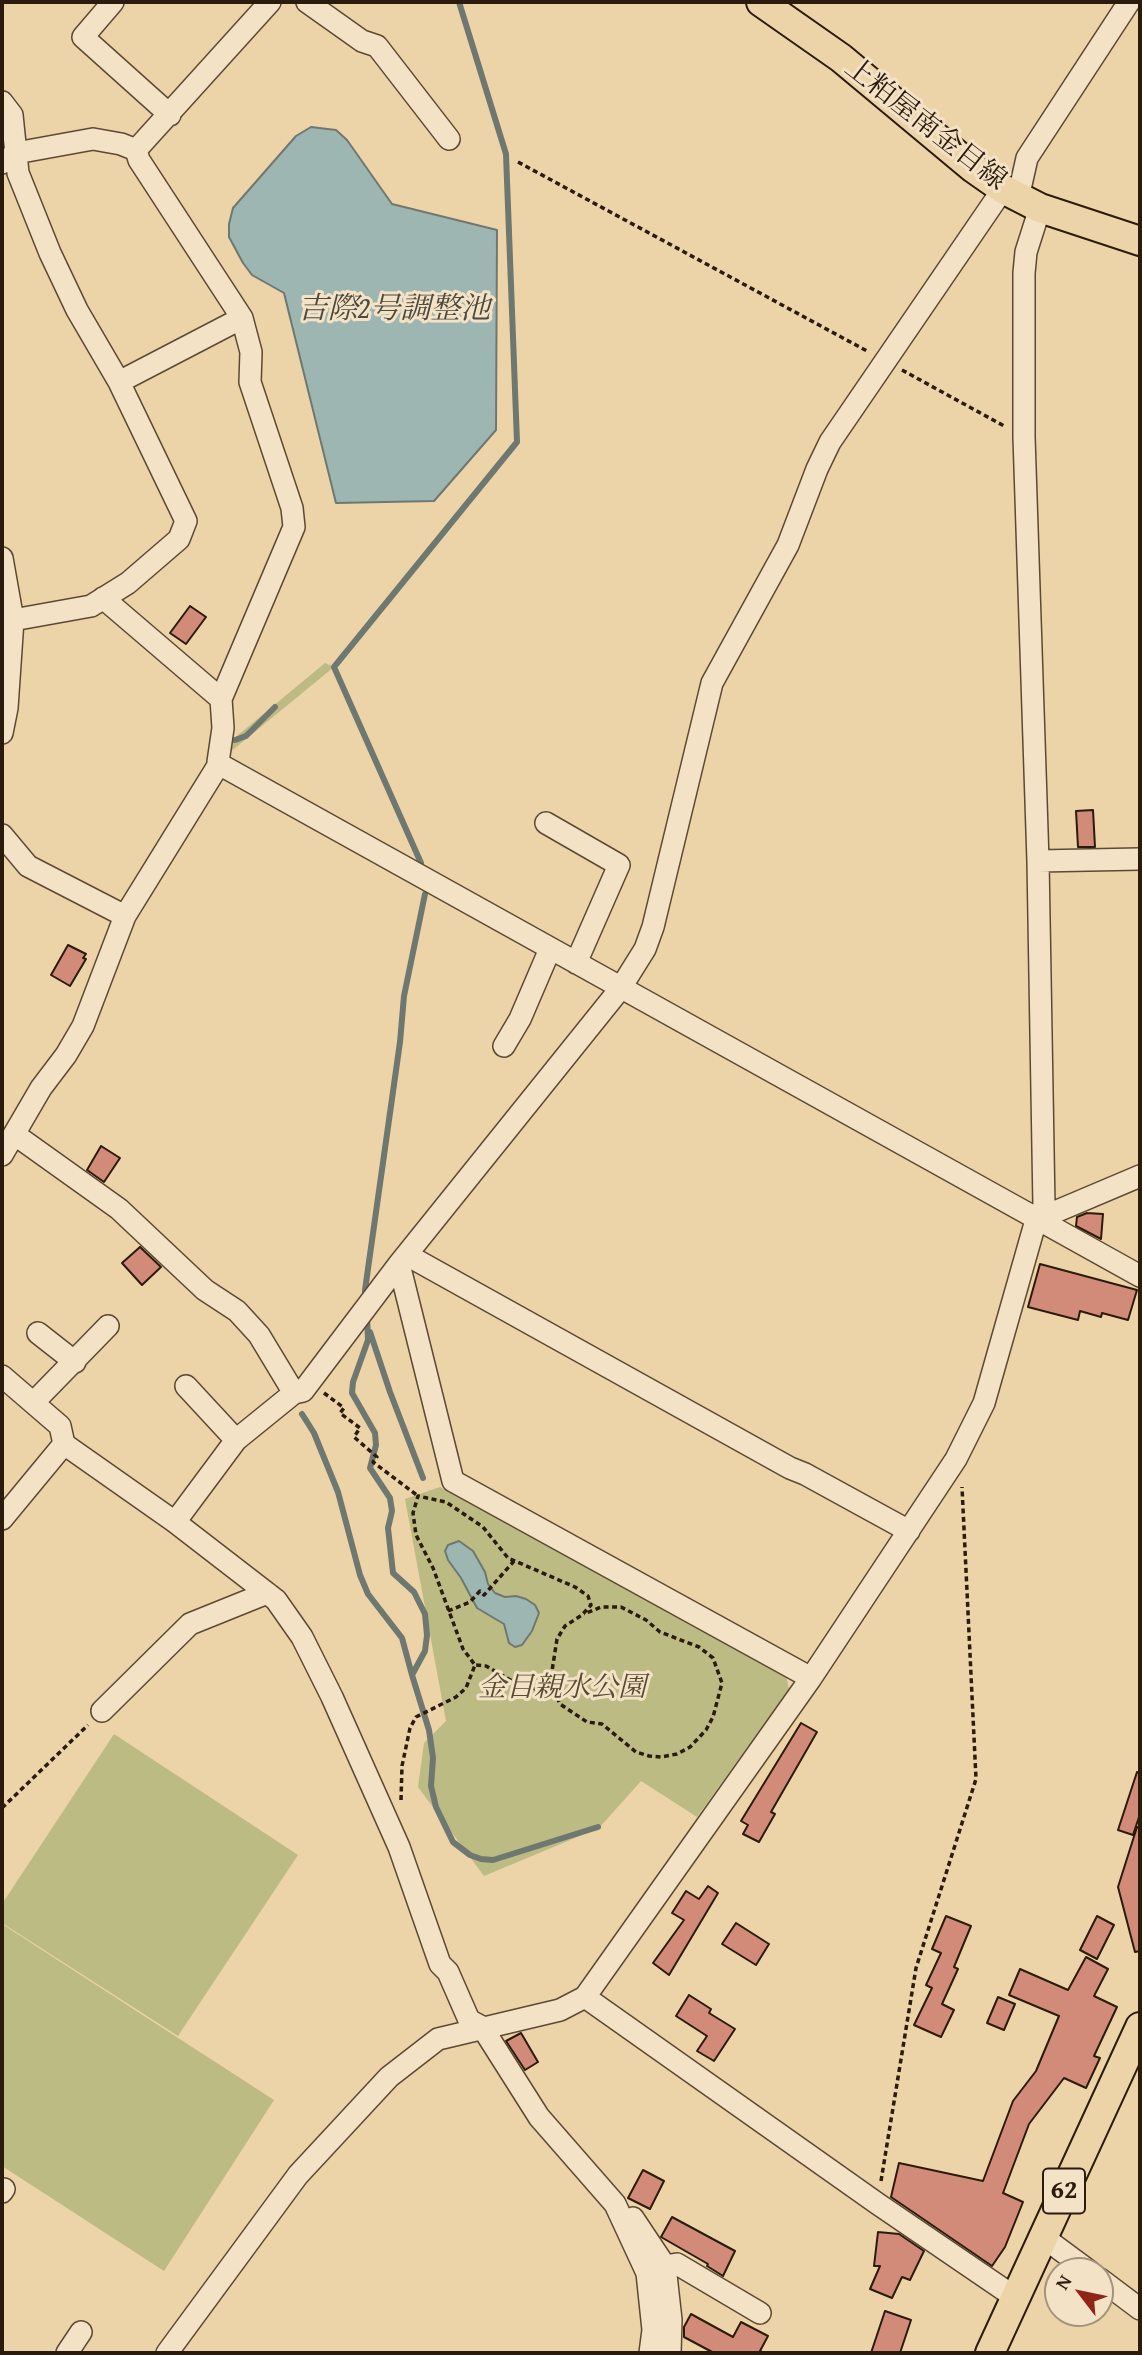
<!DOCTYPE html>
<html>
<head>
<meta charset="utf-8">
<style>
  body { margin:0 }
  #map { position:relative; width:1142px; height:2355px; overflow:hidden; background:#edd3a8; font-family:"Gentium Book Plus",serif }
  canvas { display:block }
  .frame { position:absolute; inset:0; border:4px solid #2b1b0d; pointer-events:none }
  .north { position:absolute; left:1044px; top:2257px; width:70px; height:70px; box-sizing:border-box; background:#f3e2c6; border:2px solid #a3927c; border-radius:50%; rotate:302deg; font-size:19px; font-weight:700; line-height:28px; text-align:center; color:#2b1b0d }
  .north::after { content:''; display:block; margin:auto; width:24px; height:32px; background:#8f2418; clip-path:polygon(50% 0,100% 100%,50% 72%,0 100%) }
</style>
</head>
<body>
<div id="map">
<canvas width="1142" height="2355"></canvas>
<div class="frame"></div>
<div class="north">N</div>
</div>
<script>
const g = document.querySelector('canvas').getContext('2d');
g.lineJoin = 'round';
function paint(path, color) {
  g.fillStyle = color;
  g.fill(path, 'evenodd');
}
function poly(rows) {
  const path = new Path2D();
  for (const r of rows) {
    path.moveTo(r[0], r[1]);
    for (let i = 2; i < r.length; i += 2) path.lineTo(r[i], r[i + 1]);
  }
  return path;
}
function stroke(path, color, width, dash) {
  g.strokeStyle = color;
  g.lineWidth = width;
  g.lineCap = dash ? 'butt' : 'round';
  g.setLineDash(dash || []);
  g.stroke(path);
}
function drawText(font, color, halo, rows, align = 'center') {
  g.font = font + ' "Gentium Book Plus","Noto Serif JP",serif';
  g.lineWidth = 6;
  g.setLineDash([]);
  g.textBaseline = 'middle';
  g.strokeStyle = halo;
  g.fillStyle = color;
  for (const [text, x, y, turn = 0] of rows) {
    g.save();
    g.translate(x, y);
    g.rotate((+turn || 0) * Math.PI / 180);
    g.textAlign = isNaN(turn) ? turn : align;
    if (halo) g.strokeText(text, 0, 0);
    g.fillText(text, 0, 0);
    g.restore();
  }
}
paint(poly([
  [325,663,334,667,218,762,220,750],
  [440,1487,785,1670,789,1689,697,1817,641,1781,599,1828,484,1876,418,1787,424,1743,446,1721,405,1499],
  [114,1734,298,1855,178,2036,2,1923,2,1904],
  [2,1924,274,2100,164,2271,2,2166]
]), '#bdbb84');
const water = poly([
  [311,127,336,130,347,140,392,204,497,230,496,430,434,501,336,503,284,293,252,275,243,263,229,237,229,224,233,208,296,136,311,127],
  [459,1541,473,1551,485,1572,488,1584,495,1593,505,1597,516,1596,526,1599,535,1605,539,1613,532,1631,522,1645,515,1647,509,1643,504,1624,477,1608,461,1578,448,1560,445,1551,448,1545,459,1541]
]);
paint(water, '#9db6b2');
stroke(water, '#6f7870', 2);
stroke(poly([
  [235,740,246,736,275,707],
  [421,863,334,667,517,442,506,154,459,2],
  [365,1297,365,1290,400,1042,404,996,425,894],
  [367,1315,368,1340,353,1382,352,1393,375,1433,376,1445,370,1468,390,1498,392,1511,388,1528,393,1573,414,1592,425,1614,427,1635,425,1651,412,1675,429,1730,433,1758,431,1786,436,1807,453,1842,470,1855,481,1859,493,1860,598,1827],
  [370,1332,390,1392,423,1478],
  [302,1414,314,1433,338,1492,360,1575,368,1594,402,1638,412,1675]
]), '#6f7870', 6);
const building = poly([
  [190,606,206,617,186,644,170,633,190,606],
  [1093,810,1095,847,1078,847,1076,811,1093,810],
  [68,945,86,954,83,958,86,959,70,986,51,975,68,945],
  [101,1146,120,1158,104,1182,87,1170,101,1146],
  [1087,1213,1103,1214,1101,1239,1076,1226,1077,1217,1087,1213],
  [140,1247,161,1267,142,1285,122,1263,140,1247],
  [1040,1264,1137,1290,1128,1320,1102,1313,1101,1317,1080,1311,1078,1320,1028,1307,1040,1264],
  [801,1723,817,1732,771,1812,775,1814,759,1842,743,1834,748,1825,741,1821,801,1723],
  [1137,1772,1140,1773,1140,1814,1133,1835,1118,1830,1137,1772],
  [1137,1827,1140,1828,1140,1951,1135,1952,1118,1887,1137,1827],
  [708,1886,718,1893,669,1975,653,1963,684,1920,672,1913,686,1891,699,1899,708,1886],
  [946,1916,971,1926,954,1967,958,1969,942,2004,954,2010,941,2037,914,2025,932,1988,926,1985,941,1953,932,1949,946,1916],
  [1097,1916,1114,1925,1097,1959,1080,1950,1097,1916],
  [736,1923,769,1944,756,1965,722,1944,736,1923],
  [1086,1957,1108,1969,1094,1996,1117,2007,1094,2056,1100,2058,1086,2088,1064,2078,1029,2124,1003,2193,1023,2202,1005,2247,992,2266,891,2197,899,2163,983,2181,1013,2101,1036,2071,1059,2016,1009,1995,1020,1969,1068,1990,1086,1957],
  [689,1995,711,2009,709,2013,735,2029,714,2061,697,2051,707,2036,676,2016,689,1995],
  [998,1997,1015,2004,1004,2030,987,2023,998,1997],
  [521,2033,538,2062,525,2070,506,2041,521,2033],
  [643,2170,664,2181,650,2209,628,2198,643,2170],
  [672,2217,735,2251,723,2276,707,2266,708,2264,661,2237,672,2217],
  [878,2232,899,2234,924,2251,910,2280,902,2277,892,2298,870,2289,880,2266,874,2266,878,2232],
  [885,2311,911,2320,900,2353,871,2353,885,2311],
  [691,2314,733,2337,741,2322,768,2336,760,2351,764,2353,714,2353,684,2337,684,2327,691,2314]
]);
paint(building, '#d38b79');
stroke(building, '#2b1b0d', 2);
const minor = poly([
  [113,2,83,37,170,115],
  [307,2,362,41,377,46,449,139],
  [2,102,12,115,18,173,50,253,77,310,119,382,186,521,179,539,128,583,91,606,13,620],
  [136,150,270,2],
  [2,163,16,153,93,139,121,144,136,150,139,160,242,318,251,352,250,382,292,508,294,527,221,699,223,728,218,762,219,764,125,916,83,1026,66,1055,41,1088,2,1155],
  [1018,198,1027,158,1129,2],
  [119,382,242,318],
  [2,558,13,620,7,708,2,733],
  [103,598,221,699],
  [219,764,1140,1276],
  [546,823,619,865,576,963],
  [2,835,28,866,125,916],
  [1038,861,1140,859],
  [504,1046,520,1019,550,949],
  [14,1134,119,1209,205,1290,237,1311,259,1335,294,1393,303,1391,399,1264,620,989,645,949,653,927,712,683,788,545,817,469,830,442,1003,189],
  [1036,1220,1140,1176],
  [407,1255,790,1468,805,1474,909,1531],
  [399,1264,453,1481,811,1678],
  [38,1333,75,1362],
  [2,1376,60,1426,64,1444,175,1522,276,1600,302,1637,332,1697,399,1847,440,1964,448,1972,469,2020,482,2027,539,2117,615,2204,647,2273,653,2330,650,2353],
  [186,1386,236,1440],
  [34,1402,108,1326],
  [2,1519,64,1444],
  [175,1522,236,1440,294,1393],
  [102,1711,190,1624,267,1593],
  [585,1997,878,2204,1016,2298],
  [2,2192,4,2189],
  [633,2218,665,2266,671,2320,670,2353],
  [1043,2237,1089,2271],
  [665,2266,677,2264,760,2313],
  [1100,2279,1140,2309],
  [67,2353,81,2332],
  [167,2353,298,2175,389,2077,438,2039,560,2010,585,1997,811,1678,956,1459,984,1403,1036,1220,1044,1207,1038,861,1024,437,1024,273,1026,252,1040,208]
]);
const major = poly([
  [761,2,841,58,973,168,1003,189,1040,208,1140,241],
  [990,2353,1140,2027]
]);
stroke(minor, '#5c4934', 24);
stroke(major, '#2b1b0d', 32);
stroke(poly([
  [518,162,867,351],
  [902,370,1006,427],
  [324,1393,344,1408,340,1413,360,1428,354,1437,377,1457,373,1462,418,1496],
  [448,1611,470,1602,480,1591,484,1595,514,1561],
  [552,1673,552,1686,560,1704,587,1722,602,1724,636,1752,649,1756,661,1757,677,1754,690,1747,706,1730,713,1717,722,1683,713,1658,699,1647,660,1632,646,1620,621,1607,601,1607,584,1614],
  [401,1800,402,1766,410,1728,416,1717,456,1697,466,1688,475,1665,463,1649,433,1568,416,1535,413,1513,418,1496,446,1502,483,1527,508,1558,575,1587,588,1596,591,1605,582,1615,565,1626,557,1639,552,1671,544,1687,536,1689,519,1685,486,1666,475,1665],
  [2,1808,88,1725],
  [881,2181,916,1968,976,1779,962,1487]
]), '#2b1b0d', 3.5, [5, 3.5]);
stroke(minor, '#f3e2c6', 21);
stroke(major, '#edd3a8', 28);
for (const [x, y, w] of [
  [1064,2191,42]
]) {
  const box = new Path2D();
  box.roundRect(x - w / 2, y - 22.5, w, 45, 5);
  g.fillStyle = '#f3e2c6';
  g.fill(box);
  stroke(box, '#2b1b0d', 2);
}
drawText('bold 26px', '#2b1b0d', null, [
  ["62",1064,2191]
]);
drawText('28px', '#2b1b0d', '#f3e2c6', [
  ["上粕屋南金目線",925,125,38]
]);
drawText('italic 28px', '#574b31', '#f3e2c6', [
  ["金目親水公園",562,1689]
]);
drawText('italic 30px', '#4d4a3f', '#f3e2c6', [
  ["吉際2号調整池",394,310]
]);
</script>
</body>
</html>
